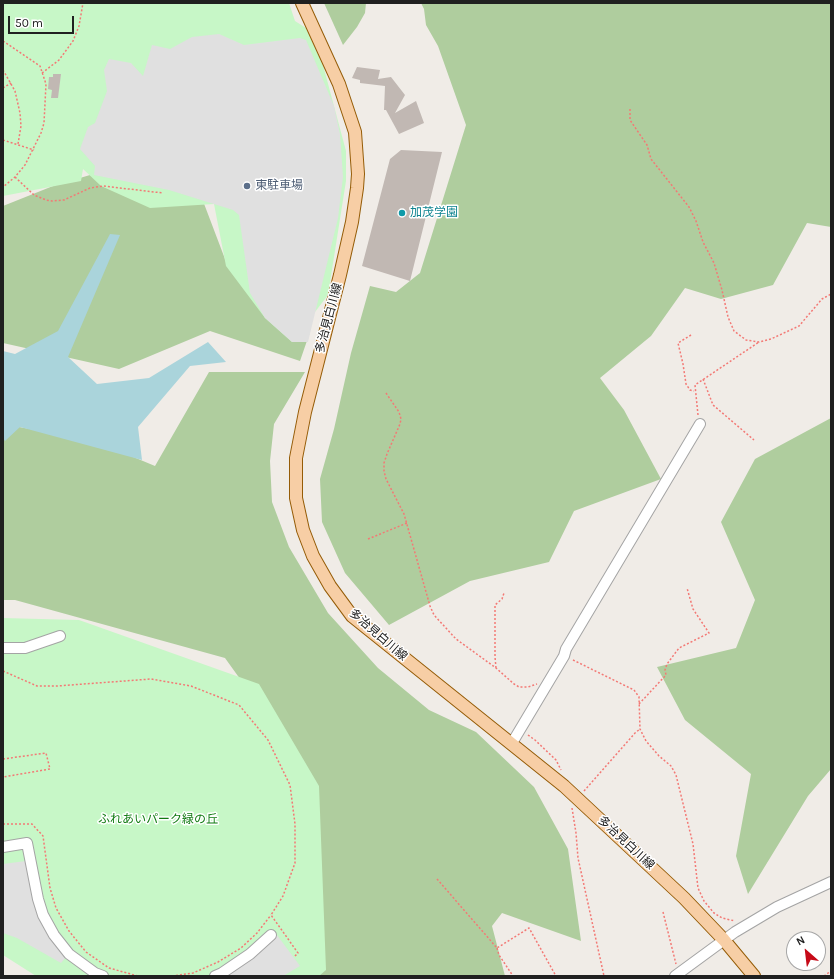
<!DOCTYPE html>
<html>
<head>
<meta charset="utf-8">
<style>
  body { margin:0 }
  #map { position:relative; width:834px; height:979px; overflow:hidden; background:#f0ece7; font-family:Karla,sans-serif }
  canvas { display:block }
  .frame { position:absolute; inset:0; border:4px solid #202020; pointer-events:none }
  .north { position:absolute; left:786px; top:931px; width:40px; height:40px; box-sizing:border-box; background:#fff; border:1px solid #a6a6a6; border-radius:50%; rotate:332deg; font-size:11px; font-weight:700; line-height:16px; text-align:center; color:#202020 }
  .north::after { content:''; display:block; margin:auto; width:14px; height:18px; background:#c60a18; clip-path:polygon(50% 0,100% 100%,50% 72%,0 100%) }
  .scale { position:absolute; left:8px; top:16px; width:66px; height:18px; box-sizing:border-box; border:2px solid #202020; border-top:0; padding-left:5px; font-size:12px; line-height:14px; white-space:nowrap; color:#202020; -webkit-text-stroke:3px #fff; paint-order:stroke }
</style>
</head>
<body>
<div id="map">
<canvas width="834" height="979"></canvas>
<div class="frame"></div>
<div class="north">N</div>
<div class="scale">50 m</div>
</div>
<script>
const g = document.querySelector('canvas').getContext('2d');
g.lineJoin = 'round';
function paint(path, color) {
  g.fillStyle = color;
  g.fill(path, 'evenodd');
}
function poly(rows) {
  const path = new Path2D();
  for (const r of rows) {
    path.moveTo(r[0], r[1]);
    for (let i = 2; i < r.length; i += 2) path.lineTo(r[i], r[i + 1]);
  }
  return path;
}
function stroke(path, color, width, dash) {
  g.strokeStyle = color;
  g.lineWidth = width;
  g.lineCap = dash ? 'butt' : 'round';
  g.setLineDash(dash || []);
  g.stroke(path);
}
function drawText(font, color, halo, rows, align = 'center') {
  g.font = font + ' Karla,"Noto Sans JP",sans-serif';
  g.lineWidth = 3;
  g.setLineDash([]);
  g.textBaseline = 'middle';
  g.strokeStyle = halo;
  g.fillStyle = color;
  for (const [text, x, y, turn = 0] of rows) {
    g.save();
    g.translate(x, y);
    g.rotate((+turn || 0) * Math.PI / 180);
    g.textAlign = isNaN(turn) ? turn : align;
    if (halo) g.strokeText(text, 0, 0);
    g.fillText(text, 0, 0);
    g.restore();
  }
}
paint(poly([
  [324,3,366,3,365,13,357,27,343,45],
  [421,3,831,3,831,227,807,223,773,285,721,299,685,288,651,336,600,378,624,410,661,479,574,511,549,562,470,581,389,625,345,573,322,522,320,479,334,429,351,353,370,286,396,292,420,273,466,125,438,46,426,25,424,9],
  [90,175,203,201,225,259,310,332,300,361,210,331,119,369,3,343,3,206,53,186],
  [209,372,305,372,274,424,270,461,272,502,289,547,328,613,378,668,429,710,476,732,534,787,568,849,581,941,502,913,492,926,505,976,300,976,258,704,225,658,15,600,3,600,3,424,95,441,155,466],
  [831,418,831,769,808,796,748,894,736,856,751,774,685,720,657,667,736,648,755,600,721,522,755,459]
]), '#afcd9e');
paint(poly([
  [3,3,289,3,295,21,306,28,323,65,346,151,346,181,328,295,292,342,265,318,226,266,214,204,150,208,101,186,83,169,81,181,3,196],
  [3,618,79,620,259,684,319,786,326,970,319,976,36,976,3,955]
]), '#c7f7c7');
paint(poly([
  [219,34,244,45,300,38,306,40,334,106,340,134,343,177,338,218,308,342,292,342,265,318,250,293,239,215,233,210,169,190,94,175,95,166,80,149,88,127,95,123,107,91,104,70,109,59,131,63,143,76,152,45,170,49,192,37],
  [26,861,37,913,57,946,67,956,61,963,17,938,3,933,3,864],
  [277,935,300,966,283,976,221,976,263,949]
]), '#e0e0e0');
paint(poly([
  [110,234,120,235,68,357,97,384,149,378,208,342,226,362,190,366,138,427,142,460,20,427,5,441,3,438,3,351,15,354,58,331]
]), '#aad4db');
paint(poly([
  [357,67,380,70,378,79,391,77,405,95,395,113,416,101,424,123,399,134,386,110,384,110,385,86,360,83,360,80,352,78],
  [53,74,61,74,58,98,51,98,52,90,48,89,49,77,53,77],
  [401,150,442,152,410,281,362,266,390,159]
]), '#c1b8b3');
const minor = poly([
  [3,648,25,648,60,636],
  [512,743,564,656,566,649,700,424],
  [3,847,27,843,38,899,43,915,54,935,69,954,95,973,103,976],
  [215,976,222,973,250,954,271,935],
  [675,976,735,932,777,907,831,882]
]);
const major = poly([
  [302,3,339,84,355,132,358,174,357,188,352,222,340,275,305,412,296,458,296,498,303,530,313,556,330,586,352,616,564,786,684,898,724,940,754,976]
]);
stroke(minor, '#a4a4a4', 12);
stroke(major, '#955c07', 14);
stroke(poly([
  [3,41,40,66,46,84,44,123,41,133,25,165,15,177,3,187],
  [3,70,15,91,20,113,21,126,18,144],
  [42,73,59,60,73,41,79,26,83,3],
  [3,88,11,83],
  [630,109,630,120,647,145,651,159,689,207,696,221,703,242,714,263,722,290,728,317,734,331,746,340,759,342,771,339,799,326,822,299,831,294],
  [3,140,34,150],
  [15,177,34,195,46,200,52,201,64,200,90,188,103,186,163,193],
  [691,335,678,343,683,364,686,384,690,390,694,391],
  [703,379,713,405,754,440],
  [386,393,399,412,401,419,400,424,387,454,384,463,384,471,386,479,404,514,430,606,434,615,456,639,496,668,514,684,519,687,528,687,537,684],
  [698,415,695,385,759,342],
  [368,539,407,523],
  [573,660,634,690,639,697,640,729,646,741,659,756,671,766,676,775,693,844,698,888,704,901,714,913,722,918,735,921],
  [496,668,495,657,495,605,502,599,504,593],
  [3,671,37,686,57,686,151,679,191,686,239,705,268,740,290,785,295,824,295,863,283,896,271,915,298,953,294,957],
  [639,704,666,675,665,670,667,664,679,648,709,633,693,609,687,588],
  [528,735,535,740,556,760,561,770],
  [3,759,46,753,50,769,3,777],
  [584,791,635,733,640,729],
  [572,808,576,833,578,858,604,976],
  [3,824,32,824,43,836,50,888,56,908,69,931,86,952,109,968,138,976,145,976],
  [437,879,497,948,529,928,556,976],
  [663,912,676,964],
  [497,948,499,955,513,976],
  [172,976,193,973,218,962,241,948,257,933,271,915],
  [824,976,831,971]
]), '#f37975', 1.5, [2, 2]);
stroke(minor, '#fff', 10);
stroke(major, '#f7cea5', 12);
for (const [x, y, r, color] of [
  [247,186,4,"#5c6f8a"],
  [402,213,4,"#0f9aa8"]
]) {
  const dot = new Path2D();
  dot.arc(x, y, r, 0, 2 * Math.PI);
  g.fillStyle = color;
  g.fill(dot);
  stroke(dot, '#fff', 1.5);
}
drawText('12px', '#4e5e75', '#fff', [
  ["東駐車場",255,186]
], 'left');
drawText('12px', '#0d838f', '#fff', [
  ["加茂学園",410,213]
], 'left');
drawText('12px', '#202020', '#fff', [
  ["多治見白川線",329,318,-75],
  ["多治見白川線",378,635,41],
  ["多治見白川線",626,843,43]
]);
drawText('12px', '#117b12', '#fff', [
  ["ふれあいパーク緑の丘",158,820]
]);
</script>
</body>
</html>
